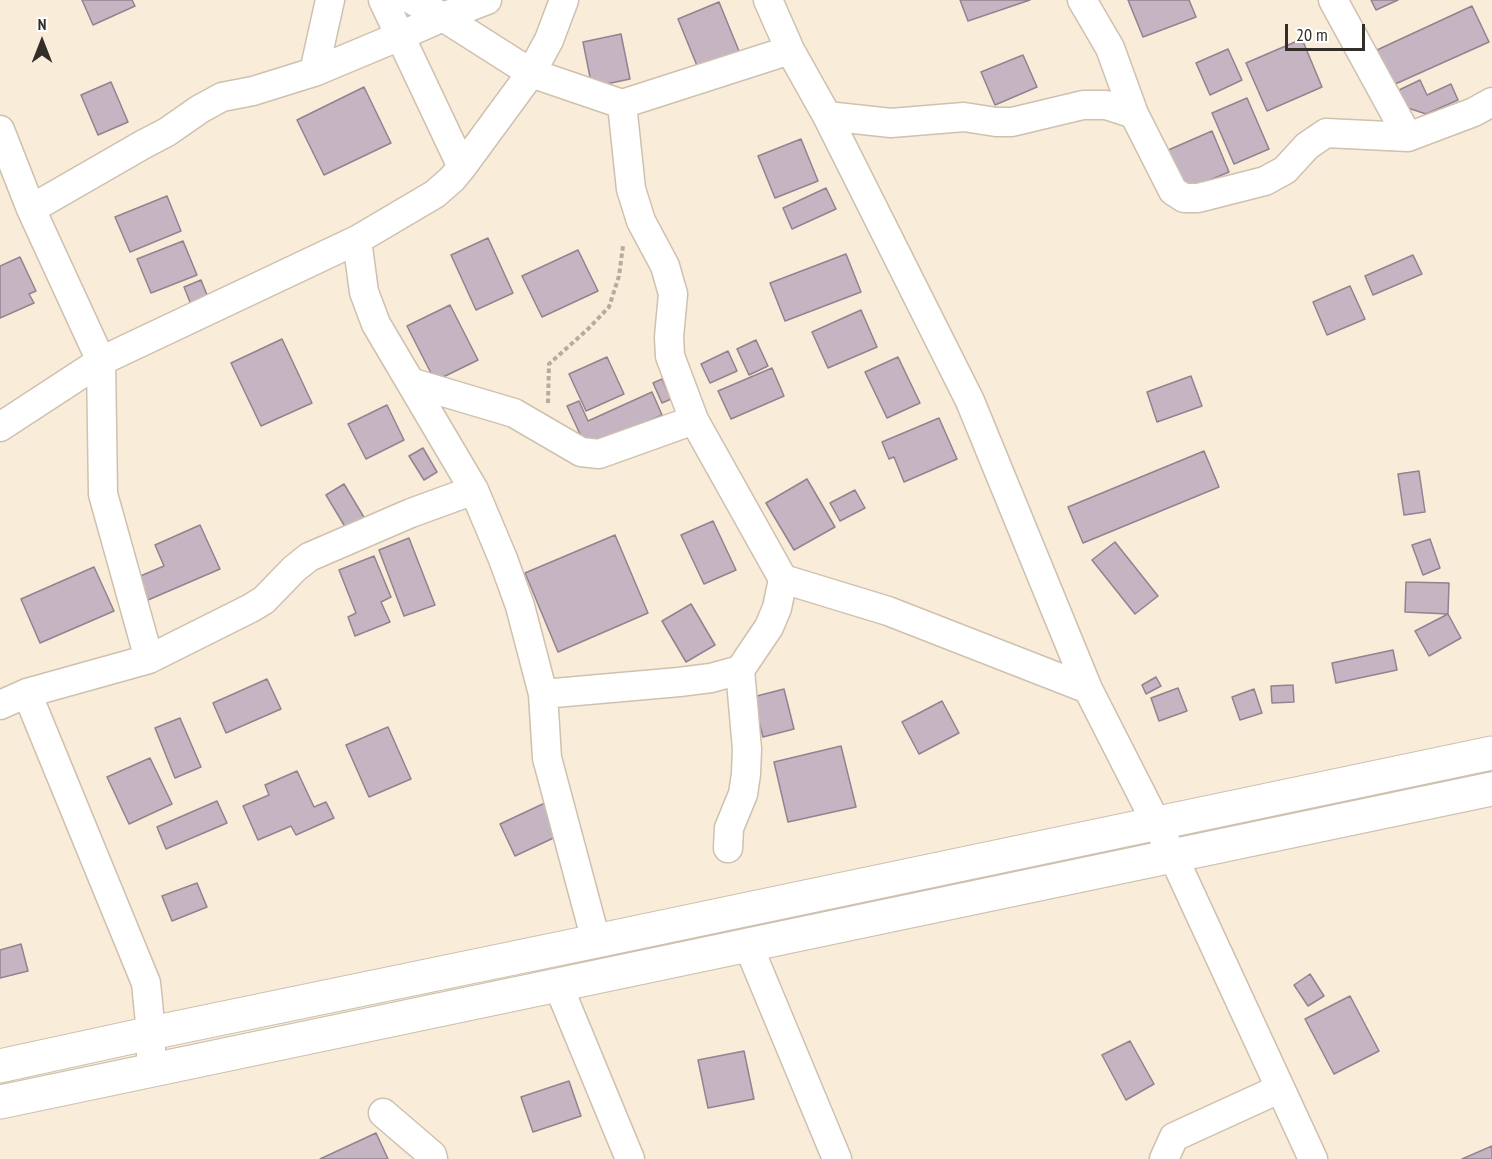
<!DOCTYPE html>
<html>
<head>
<meta charset="utf-8">
<style>
  body { margin:0 }
  #map { position:relative; width:1492px; height:1159px; overflow:hidden; background:#f9ecd9; font-family:"PT Sans Narrow",sans-serif }
  canvas { display:block }
  .north { position:absolute; left:12px; top:12px; width:60px; height:60px; -webkit-text-stroke:4px #fff; paint-order:stroke; rotate:0deg; font-size:16px; font-weight:700; line-height:24px; text-align:center; color:#332e27 }
  .north::after { content:''; display:block; margin:auto; width:21px; height:27px; background:#332e27; clip-path:polygon(50% 0,100% 100%,50% 72%,0 100%) }
  .scale { position:absolute; left:1285px; top:24px; width:80px; height:27px; box-sizing:border-box; border:3px solid #332e27; border-top:0; padding-left:8px; font-size:18px; line-height:21px; white-space:nowrap; color:#332e27; -webkit-text-stroke:4px #fff; paint-order:stroke }
</style>
</head>
<body>
<div id="map">
<canvas width="1492" height="1159"></canvas>
<div class="north">N</div>
<div class="scale">20 m</div>
</div>
<script>
const g = document.querySelector('canvas').getContext('2d');
g.lineJoin = 'round';
function paint(path, color) {
  g.fillStyle = color;
  g.fill(path, 'evenodd');
}
function poly(rows) {
  const path = new Path2D();
  for (const r of rows) {
    path.moveTo(r[0], r[1]);
    for (let i = 2; i < r.length; i += 2) path.lineTo(r[i], r[i + 1]);
  }
  return path;
}
function stroke(path, color, width, dash) {
  g.strokeStyle = color;
  g.lineWidth = width;
  g.lineCap = dash ? 'butt' : 'round';
  g.setLineDash(dash || []);
  g.stroke(path);
}
const building = poly([
  [82,0,132,0,135,6,93,25,82,0],
  [960,0,1030,0,968,21,960,0],
  [1128,0,1189,0,1196,17,1143,37,1128,0],
  [1371,0,1398,0,1376,10,1371,0],
  [719,2,741,56,700,73,678,19,719,2],
  [1472,6,1489,42,1393,85,1377,50,1472,6],
  [621,34,630,79,592,87,583,42,621,34],
  [1302,39,1322,87,1267,111,1246,63,1302,39],
  [1228,49,1242,80,1210,95,1196,63,1228,49],
  [1023,55,1037,87,995,105,981,72,1023,55],
  [1420,80,1427,95,1451,84,1458,100,1426,114,1405,107,1397,91,1420,80],
  [111,82,128,122,98,135,81,95,111,82],
  [364,87,391,143,324,175,297,120,364,87],
  [1247,98,1269,149,1234,164,1212,113,1247,98],
  [1212,131,1229,172,1183,191,1166,151,1212,131],
  [801,139,818,181,775,198,758,156,801,139],
  [826,188,836,209,792,229,783,208,826,188],
  [167,196,181,231,130,252,115,217,167,196],
  [488,238,513,293,476,310,451,255,488,238],
  [183,241,197,275,151,293,137,259,183,241],
  [578,250,598,291,542,317,522,276,578,250],
  [846,254,861,292,785,321,770,283,846,254],
  [1413,255,1422,274,1373,295,1365,276,1413,255],
  [20,257,36,291,29,294,34,303,0,318,0,266,20,257],
  [201,280,211,305,194,312,184,287,201,280],
  [1350,286,1365,319,1327,335,1313,302,1350,286],
  [450,305,478,360,435,381,407,326,450,305],
  [861,310,877,347,828,368,812,332,861,310],
  [282,339,312,403,261,426,231,363,282,339],
  [756,340,768,366,749,375,737,349,756,340],
  [728,351,737,371,710,383,701,364,728,351],
  [607,357,624,394,586,411,569,374,607,357],
  [898,357,920,403,887,418,865,372,898,357],
  [772,368,784,396,731,419,718,391,772,368],
  [1191,376,1202,406,1157,422,1147,392,1191,376],
  [662,379,671,399,662,403,653,383,662,379],
  [652,392,662,415,587,449,567,406,579,401,588,421,652,392],
  [387,405,404,440,366,459,348,424,387,405],
  [939,418,957,459,904,482,894,457,889,459,882,442,939,418],
  [423,448,437,472,424,480,409,456,423,448],
  [1204,451,1219,487,1083,543,1068,507,1204,451],
  [1419,471,1425,512,1404,515,1398,474,1419,471],
  [807,479,835,527,794,550,766,503,807,479],
  [344,484,368,524,350,535,326,495,344,484],
  [855,490,865,508,840,521,830,503,855,490],
  [713,521,736,570,704,584,681,535,713,521],
  [200,525,220,569,148,600,138,577,164,566,155,545,200,525],
  [615,535,648,613,558,652,525,573,615,535],
  [409,538,435,605,404,616,379,550,409,538],
  [1430,539,1440,568,1423,575,1412,545,1430,539],
  [1115,542,1158,596,1135,614,1092,560,1115,542],
  [374,556,391,597,381,602,390,622,355,636,348,617,356,613,339,570,374,556],
  [94,567,114,611,40,643,21,599,94,567],
  [1406,582,1449,583,1448,614,1405,612,1406,582],
  [691,604,715,645,686,662,662,621,691,604],
  [1448,614,1461,638,1429,656,1415,631,1448,614],
  [1393,650,1397,670,1336,683,1332,663,1393,650],
  [1156,677,1161,686,1146,694,1142,685,1156,677],
  [267,679,281,709,226,733,213,703,267,679],
  [1293,685,1294,702,1272,703,1271,686,1293,685],
  [1178,688,1187,711,1159,721,1151,698,1178,688],
  [784,689,794,729,763,737,753,697,784,689],
  [1254,689,1262,713,1240,720,1232,697,1254,689],
  [942,701,959,733,919,754,902,722,942,701],
  [180,718,201,767,175,778,155,728,180,718],
  [388,727,411,779,369,797,346,745,388,727],
  [841,746,856,807,788,822,774,762,841,746],
  [150,758,172,804,129,824,107,777,150,758],
  [297,771,314,807,326,802,334,818,296,835,291,826,258,840,243,806,269,795,265,785,297,771],
  [217,801,227,823,166,849,157,827,217,801],
  [547,802,562,834,515,856,500,824,547,802],
  [197,883,207,907,172,921,162,896,197,883],
  [21,944,28,971,0,978,0,950,21,944],
  [1310,974,1324,996,1308,1006,1294,985,1310,974],
  [1350,996,1379,1051,1334,1074,1305,1019,1350,996],
  [1130,1041,1154,1084,1126,1100,1102,1055,1130,1041],
  [744,1051,754,1099,708,1108,698,1060,744,1051],
  [569,1081,581,1116,533,1132,521,1097,569,1081],
  [376,1133,388,1159,320,1159,376,1133],
  [1492,1146,1492,1159,1462,1159,1492,1146]
]);
paint(building, '#c5b4c2');
stroke(building, '#938290', 1.5);
const minor = poly([
  [383,0,462,167],
  [412,0,443,17,531,73,622,104,790,50],
  [768,0,790,50,827,116,970,401,1088,689,1173,856,1313,1159],
  [1082,0,1110,48,1134,114,1173,191,1184,198,1198,198,1265,181,1285,170,1307,146,1326,133,1408,137,1474,112,1492,102],
  [1333,0,1408,137],
  [314,72,330,0],
  [622,104,631,189,641,221,665,266,673,294,669,337,670,356,694,420,783,579,777,608,769,627,740,670,747,749,746,774,743,794,729,828,728,848],
  [827,116,891,123,964,117,996,122,1012,122,1083,105,1106,105,1134,114],
  [0,130,31,209,101,361,103,494,149,659],
  [31,209,144,144,167,132,200,109,222,97,253,91,314,72,400,36,443,17,487,0],
  [357,240,364,292,376,324,474,490,503,559,520,606,543,694,547,758,596,941],
  [413,383,514,413,581,452,599,454,694,420],
  [0,427,101,361,357,240,435,194,452,179,462,167,531,73,549,40,564,0],
  [783,579,888,611,1088,689],
  [27,693,146,983,151,1033,151,1069],
  [543,694,679,682,711,678,740,670],
  [0,705,27,693,149,659,251,608,264,600,294,569,309,557,411,513,474,490],
  [748,945,837,1159],
  [558,985,630,1159],
  [383,1113,432,1155,433,1159],
  [1164,1159,1174,1137,1279,1089]
]);
const secondary = poly([
  [0,1066,151,1033,596,941,1492,753],
  [0,1102,1492,789]
]);
stroke(minor, '#cec1af', 31);
stroke(secondary, '#cec1af', 35);
stroke(poly([
  [548,403,549,364,588,329,609,307,619,276,623,246]
]), '#b6ac9d', 4, [4.5, 3]);
stroke(minor, '#fff', 28);
stroke(secondary, '#fff', 33);
</script>
</body>
</html>
